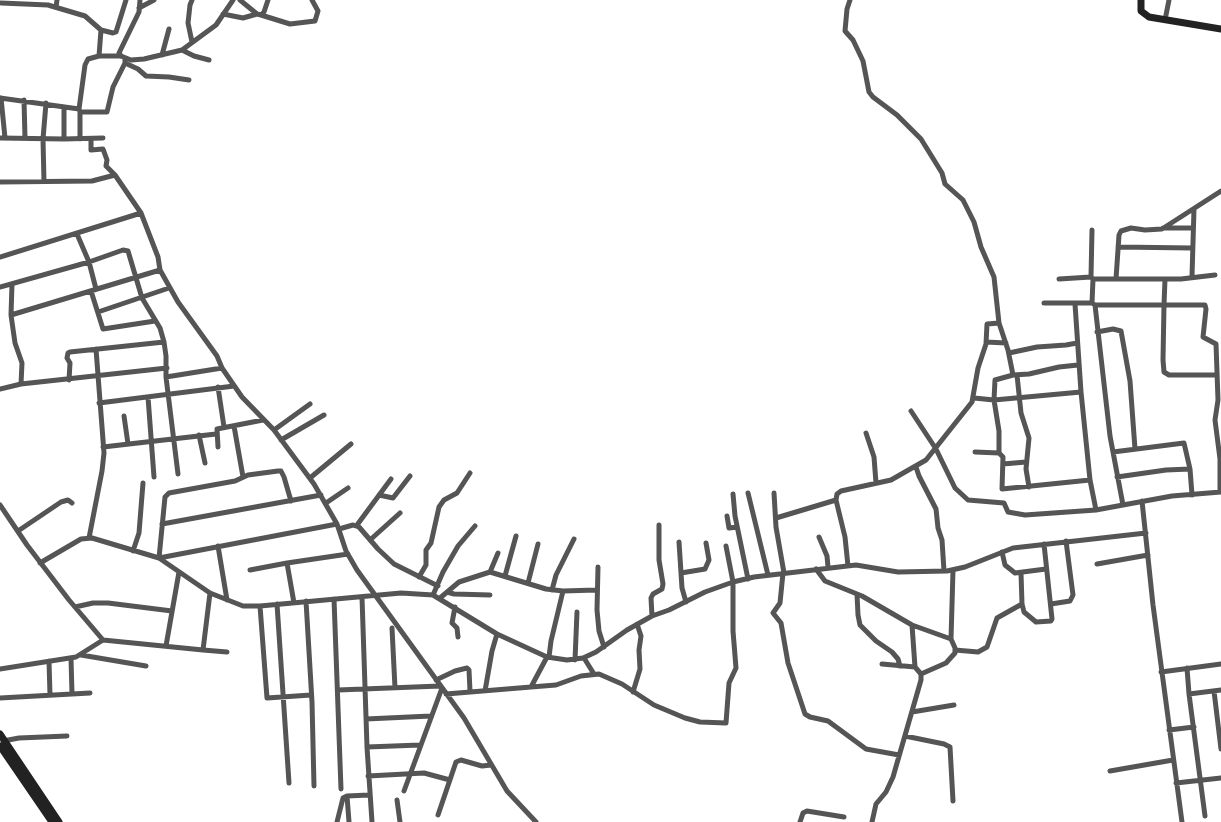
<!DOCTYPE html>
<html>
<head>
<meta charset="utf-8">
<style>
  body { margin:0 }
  canvas { display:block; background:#fff }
</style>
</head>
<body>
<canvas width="1221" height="822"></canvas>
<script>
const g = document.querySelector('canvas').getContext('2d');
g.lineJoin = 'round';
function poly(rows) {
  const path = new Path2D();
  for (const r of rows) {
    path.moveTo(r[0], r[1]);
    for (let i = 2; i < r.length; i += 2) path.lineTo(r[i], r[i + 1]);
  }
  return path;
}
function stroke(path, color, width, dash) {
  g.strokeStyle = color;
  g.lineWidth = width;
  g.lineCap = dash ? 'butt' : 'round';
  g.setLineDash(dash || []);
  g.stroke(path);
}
stroke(poly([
  [240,0,257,14,261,15,264,12,268,0],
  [850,0,847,9,845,31,853,40,863,61,869,92,873,97,897,115,921,139,942,173,945,184,963,200,974,222,981,247,994,277,999,323,1008,350,1013,375,1029,374,1059,367,1078,365],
  [1,3,48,5,85,16,101,30,99,56],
  [56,7,57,0],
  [139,8,154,0],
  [223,14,243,18,257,14],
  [261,15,290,24,315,21,318,11,312,0],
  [1165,20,1169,0],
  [101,30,113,33,116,32,126,0],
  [192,42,188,23,190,5,192,0],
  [182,50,194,56,209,60],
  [162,55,169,29],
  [121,56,119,53,139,12,140,0],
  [125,63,138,69,146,76,169,77,189,80],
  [0,98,79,109,80,112,107,112,113,87,125,63,125,58],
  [1,98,5,138],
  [24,100,25,138],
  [64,107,64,139],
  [79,109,85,65,88,59,99,56,121,56,131,60,144,59,182,50,216,25,233,0],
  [80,112,80,139],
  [0,138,64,139,103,138],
  [91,139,91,150,103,149,107,160,106,166,115,175,141,213,158,257,160,270,178,302,217,356,222,368,242,397,274,430,314,484,337,524,346,551,357,570,464,718,507,791,536,822],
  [0,182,92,181,115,175],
  [44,182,43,139,46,103],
  [1163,228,1193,228],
  [77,234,89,262,96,289],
  [1118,247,1192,248],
  [0,257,141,213],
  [1192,276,1194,209],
  [1091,277,1092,230],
  [1059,279,1091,277,1093,279,1181,279,1215,275],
  [1116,279,1119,235,1121,231,1131,228,1145,230,1162,229,1221,191],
  [1165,279,1164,305,1205,305,1206,309,1203,337,1216,344,1218,400,1215,420,1220,459,1220,492],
  [12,284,11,315,160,270],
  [0,287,89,262,123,250,128,251,142,298,160,328,164,342,166,356,166,377,178,474],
  [91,291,103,329,155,321],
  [1044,303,1092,303,1095,305,1164,305,1163,360,1164,372,1169,375,1217,375],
  [1092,303,1093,279],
  [1075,304,1081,392],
  [1095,305,1110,436,1123,505,1172,496,1221,492],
  [98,312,169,288],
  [11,315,15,343,22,363,21,384],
  [1097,332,1113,329,1121,331,1130,381,1135,449],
  [986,342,1006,343],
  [1009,353,1037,347,1066,345,1077,343],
  [1013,375,995,380,994,400,1081,392,1090,480],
  [1017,375,1021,413,1029,438,1026,469,1029,487],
  [166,377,222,368],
  [69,380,70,363,67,358,68,353,70,352,164,342],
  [218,387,224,427],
  [0,389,21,384,167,368],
  [148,397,154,477],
  [974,398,994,400,999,431,999,453,1003,457,1002,489,1090,480,1096,510],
  [99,403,234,386],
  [911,411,936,449,955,488,968,500,1004,503,1008,512,1025,515,1096,510,1123,505],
  [124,416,128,444],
  [234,426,243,477],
  [274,430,310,404],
  [866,433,874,457,876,483],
  [199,435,205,463],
  [281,440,324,415],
  [103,447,216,434],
  [218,447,217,429,263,420],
  [975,452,999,453],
  [1113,452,1184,443,1190,469],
  [1003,464,1026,462],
  [916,467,919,476,936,509,938,528,942,540,944,571],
  [1117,477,1166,470,1190,469,1192,495],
  [310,478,351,444],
  [748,493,768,575],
  [774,493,776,527,784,573],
  [733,494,735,516,748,579],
  [379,495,393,498,410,476],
  [836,500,837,494,841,491,891,480,926,460,972,402,978,368,986,344,987,324,999,323],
  [1142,501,1153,605,1182,822],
  [326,503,348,488],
  [0,505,27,545,69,600,103,640],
  [727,516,729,528,737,527],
  [776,518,836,500,845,537,848,566],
  [162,524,321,495],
  [357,525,391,479],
  [339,529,353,525,359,527,378,549,394,564,438,586],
  [18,531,61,502,68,500,72,503],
  [819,537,827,556,828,567],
  [89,538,102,471,104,453,96,349],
  [370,540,400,513],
  [679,542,682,588,686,602],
  [218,546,227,600],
  [133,551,139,533,143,483],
  [1002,552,1005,565,1015,573,1046,569],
  [159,558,165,497,169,493,235,481,248,475,278,471,281,471,284,477,291,501],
  [159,558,337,524],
  [40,563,81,539,92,538,159,558,210,593,243,606,260,606,401,593,433,595,497,634,547,657,567,660,583,658,596,652,627,630,652,616,669,610,705,592,733,582,754,577,856,565,898,572,947,571,965,567,1013,548,1146,533],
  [1097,564,1148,555],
  [598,567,597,610,599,631,604,647],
  [816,569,825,581,862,596,912,625,951,639],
  [250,570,287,563],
  [490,572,498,553],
  [681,573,705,569,709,560,706,543],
  [783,573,780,603,773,613,781,623,788,663,805,714,810,717,828,721,866,749,899,755],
  [1021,573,1022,604,1024,612,1036,622,1051,621,1052,619,1044,544],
  [505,576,516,536],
  [419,577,426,565,426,550,431,543,439,507,444,500,457,493,470,473],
  [528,583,538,544],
  [552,590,556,575,574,539],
  [447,592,454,594,490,595],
  [857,594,858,615,860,625,876,641,892,652,898,659,900,666],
  [433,595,443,572,458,546,475,526],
  [362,597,367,747,372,822],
  [440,598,459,582,490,572,546,589,563,591],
  [334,599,341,789],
  [306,601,312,702,314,786],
  [294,603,287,563,348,554],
  [277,604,289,783],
  [1051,604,1070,601,1073,595,1066,541],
  [260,606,267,698,311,695],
  [75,607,93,603,108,603,172,611],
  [455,607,452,623,457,628,458,637],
  [652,616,651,598,653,594,662,589,663,584,659,560,659,525],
  [912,625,915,667],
  [392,628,395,688],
  [166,646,179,572],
  [203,650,227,652],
  [955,650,978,652,987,647,997,618,1022,604],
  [81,655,146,666],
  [549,657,551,641,563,591,596,590],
  [71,658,72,694],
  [584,658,594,674],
  [575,660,577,612],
  [49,661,50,695],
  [1187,668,1189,694,1221,690],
  [0,669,76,657,103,640,203,650,210,593],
  [1161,672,1221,664],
  [921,674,946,663,955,653,955,648,951,639,953,570],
  [436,680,455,671,467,668,469,670,470,691],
  [531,687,556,685,581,676,599,674,622,684,654,705,685,718,700,722,726,723,729,683,736,668,733,631,733,582,726,546],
  [338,690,440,686],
  [485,691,492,651,497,634],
  [1214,691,1221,749],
  [633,692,640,669,639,650,641,636,637,624],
  [446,694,531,687,547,657],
  [1189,694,1205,816],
  [0,698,90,693],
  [912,712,954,705],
  [366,719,431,716],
  [1169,730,1194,727],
  [905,736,944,744,950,747,953,801],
  [3,741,19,738,67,736],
  [367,747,420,745],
  [1110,771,1173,760],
  [368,776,424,773,450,780],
  [1176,783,1221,778],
  [404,791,442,688],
  [347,796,349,822],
  [397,800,400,822],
  [438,815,456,762,461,760,482,766,491,765],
  [337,822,343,798,347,796,369,795],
  [800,822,803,813,807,811,844,817],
  [872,822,876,804,886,792,893,777,921,680,921,674,915,667,882,664]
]), '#555', 5);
stroke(poly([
  [1141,0,1141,11,1149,17,1221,29],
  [0,734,59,822],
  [0,746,52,822]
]), '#222', 7);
</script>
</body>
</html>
